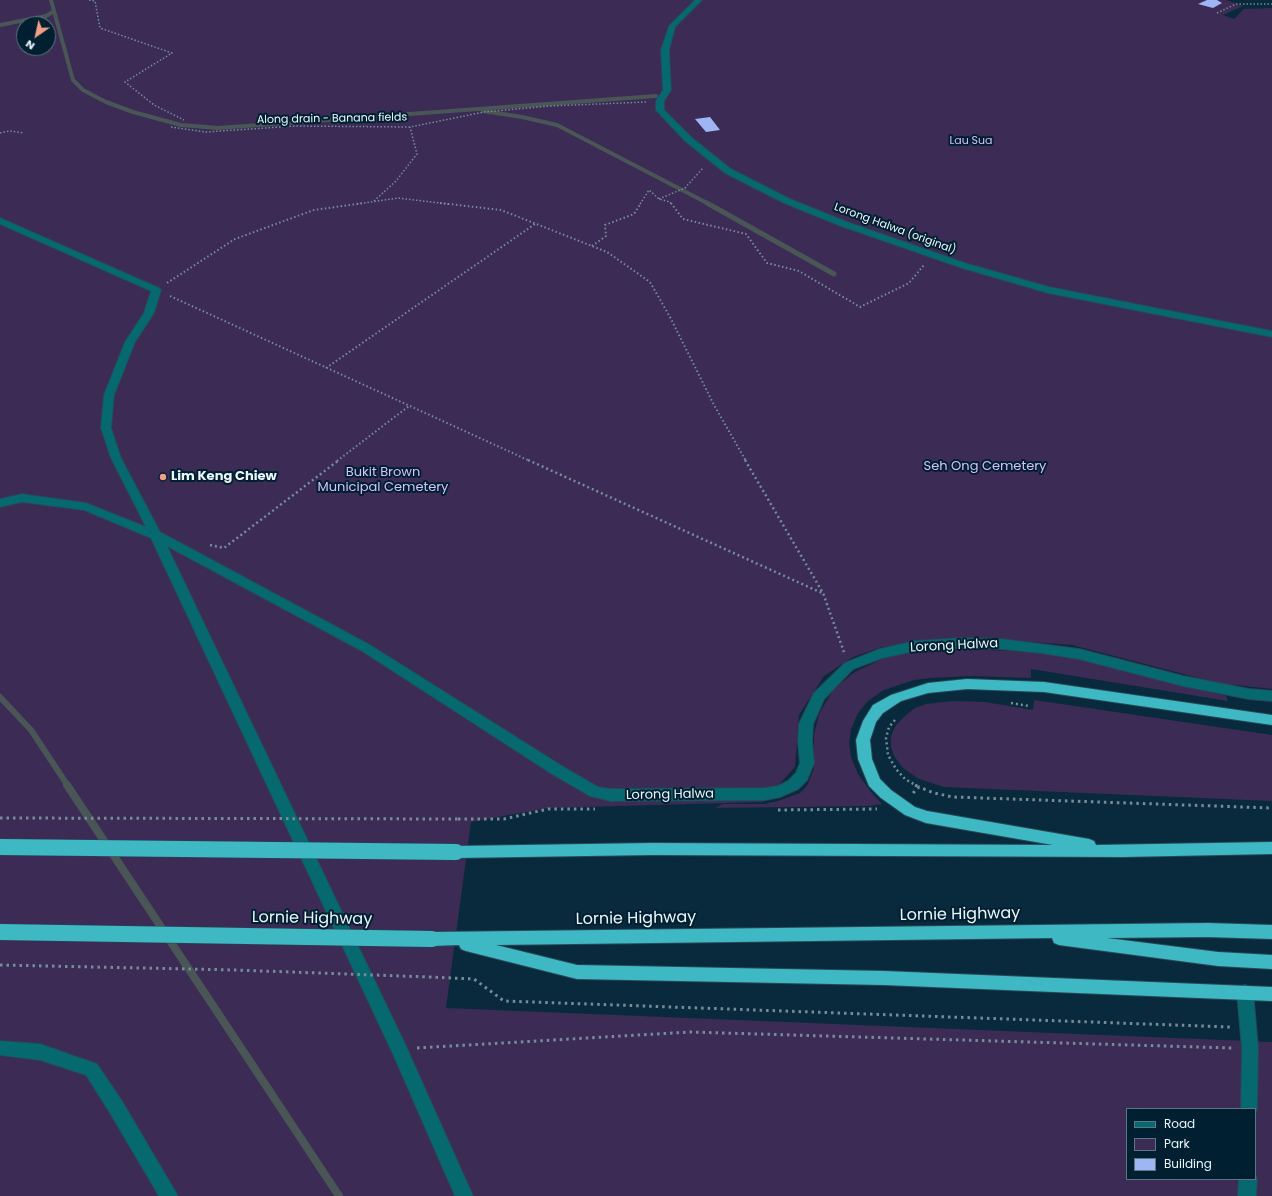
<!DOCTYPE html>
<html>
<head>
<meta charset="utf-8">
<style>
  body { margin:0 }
  #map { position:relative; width:1272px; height:1196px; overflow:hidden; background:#092a3c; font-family:Poppins,sans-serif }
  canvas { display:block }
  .legend { position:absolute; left:1126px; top:1108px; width:130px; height:72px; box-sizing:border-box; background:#002031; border:1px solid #5e7683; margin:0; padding:5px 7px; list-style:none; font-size:12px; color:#ebf6fd }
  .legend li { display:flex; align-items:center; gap:8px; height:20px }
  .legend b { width:20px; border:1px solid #5e7683 }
  .north { position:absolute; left:16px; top:16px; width:40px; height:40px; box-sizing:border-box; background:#002031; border:1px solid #5e7683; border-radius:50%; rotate:214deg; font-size:11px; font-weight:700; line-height:16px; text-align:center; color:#ebf6fd }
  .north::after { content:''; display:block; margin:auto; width:14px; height:18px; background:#f39f85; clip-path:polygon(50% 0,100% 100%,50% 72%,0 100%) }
</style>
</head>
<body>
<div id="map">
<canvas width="1272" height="1196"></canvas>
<ul class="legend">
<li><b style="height:5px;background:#066970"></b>Road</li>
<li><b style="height:11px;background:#3b2b55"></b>Park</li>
<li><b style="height:11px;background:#9eb6f4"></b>Building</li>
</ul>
<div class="north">N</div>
</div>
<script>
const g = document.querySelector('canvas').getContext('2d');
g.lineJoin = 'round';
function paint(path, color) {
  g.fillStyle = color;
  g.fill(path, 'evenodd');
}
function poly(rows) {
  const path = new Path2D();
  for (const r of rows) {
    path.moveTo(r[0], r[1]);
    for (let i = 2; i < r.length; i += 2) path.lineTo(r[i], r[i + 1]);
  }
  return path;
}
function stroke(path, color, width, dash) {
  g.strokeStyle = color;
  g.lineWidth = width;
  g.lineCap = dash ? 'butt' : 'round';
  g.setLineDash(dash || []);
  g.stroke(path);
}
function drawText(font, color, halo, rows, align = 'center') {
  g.font = font + ' Poppins,sans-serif';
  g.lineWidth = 4;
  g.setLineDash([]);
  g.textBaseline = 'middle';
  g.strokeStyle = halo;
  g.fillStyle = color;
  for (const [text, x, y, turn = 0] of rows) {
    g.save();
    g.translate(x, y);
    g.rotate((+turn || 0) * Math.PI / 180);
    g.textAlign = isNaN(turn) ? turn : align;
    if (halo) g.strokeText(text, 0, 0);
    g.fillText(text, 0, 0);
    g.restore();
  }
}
paint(poly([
  [0,0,1226,0,1243,6,1223,15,1234,19,1244,9,1272,8,1272,689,1218,683,1072,645,974,638,882,647,853,657,824,676,799,715,795,767,763,802,548,808,471,822,446,1008,1272,1042,1272,1196,0,1196],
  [24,24,48,24,48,48,24,48],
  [1127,1109,1255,1109,1255,1179,1127,1179],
  [962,649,1034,652,1078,659,1226,696,1228,701,1031,669,1031,678,971,676,930,678,914,680,884,690,868,701,858,713,851,729,849,743,851,757,858,774,871,792,882,804,870,806,715,808,723,804,765,804,778,801,800,793,807,786,814,769,814,735,819,714,833,690,853,673,884,658,902,654],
  [1034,700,1272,735,1272,801,944,787,919,779,903,768,894,756,891,747,891,736,896,725,906,715,915,708,926,704,953,701,985,702,1033,710]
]), '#3b2b55');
stroke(poly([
  [51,0,73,80,83,90,106,102,133,112,181,125,218,128,656,96],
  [0,25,46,16,54,11],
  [483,111,522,117,557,125,709,204]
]), '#495655', 4);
stroke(poly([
  [707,203,834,274]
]), '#495655', 5);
stroke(poly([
  [0,697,31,730,68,786]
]), '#495655', 6);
stroke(poly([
  [67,785,339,1196]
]), '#495655', 8);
paint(poly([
  [1207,0,1217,0,1222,3,1213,8,1198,4],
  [710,117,720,130,706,132,695,119]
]), '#9eb6f4');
const minor = poly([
  [695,0,702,0,675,27,669,50,671,90,664,101,664,110,691,137,731,169,790,199,847,222,968,264,1049,287,1272,331,1272,337,1048,293,962,268,841,226,784,203,725,173,685,141,656,110,656,101,663,90,661,50,669,26,695,0],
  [0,218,159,288,161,290,154,313,135,342,114,395,111,428,121,458,160,532,370,645,562,766,598,787,611,789,765,788,778,786,788,781,796,773,800,763,798,741,799,724,814,693,845,663,880,649,915,641,962,638,1001,639,1079,649,1183,676,1249,689,1272,691,1272,701,1249,699,1183,686,1079,659,1041,653,1001,649,962,648,915,651,882,658,853,669,824,699,813,724,812,741,814,763,807,780,798,789,780,797,765,800,611,801,590,796,552,774,362,651,167,546,405,1044,473,1196,455,1196,393,1054,151,538,84,510,22,502,0,507,0,499,22,494,86,503,146,527,111,458,101,428,104,395,125,342,144,313,151,291,0,224,0,218],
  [1245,985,1250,987,1253,992,1258,1048,1257,1109,1255,1114,1255,1109,1241,1109,1242,1048,1237,992,1240,987,1245,985],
  [0,1041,40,1044,97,1064,122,1101,178,1196,159,1196,110,1113,86,1075,40,1060,0,1055,0,1041],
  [1255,1175,1257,1179,1256,1196,1238,1196,1239,1179,1255,1179,1255,1175]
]);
const highway = poly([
  [967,679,1044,682,1272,715,1272,725,1044,692,967,689,928,693,901,701,883,713,876,722,870,740,872,759,880,779,891,790,915,807,927,811,1089,839,1094,841,1096,845,1272,842,1272,854,1123,857,652,855,456,858,451,856,449,852,451,848,456,846,652,843,1053,845,926,823,905,815,881,798,869,786,858,759,856,740,863,721,873,705,891,695,928,683,967,679],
  [1207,923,1272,925,1272,939,1207,937,1107,938,1218,952,1272,955,1272,969,1218,966,1059,945,1054,943,1052,938,496,945,577,965,884,971,1272,987,1272,1001,884,985,577,979,466,951,461,949,459,945,432,946,427,944,425,939,427,934,432,932,1207,923]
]);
stroke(minor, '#294757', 2);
stroke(highway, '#294757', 2);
stroke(poly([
  [89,0,95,1,100,28,172,53,125,82,154,105,184,120],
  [1217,13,1236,4,1272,4],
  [171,127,206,132,295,126,410,127,484,112,550,106,646,102],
  [0,133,10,131,24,133],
  [659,199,685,188,703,168],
  [374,201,396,181,417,154,410,127],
  [357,204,398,198,448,204],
  [640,204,649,190,659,199,670,202,671,204]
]), '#768d99', 1.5, [1.5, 2]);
stroke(poly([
  [440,203,501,210,607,252,650,282,670,317,714,405,746,461],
  [671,203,683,219,746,234,767,263,799,271,860,307,909,283,924,265],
  [592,246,606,236,605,225,634,214,641,203],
  [167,283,235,239,314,210,364,203],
  [170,296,530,461],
  [326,368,535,224],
  [337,461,409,406]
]), '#768d99', 2, [1.5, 2.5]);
stroke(poly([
  [528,460,822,593],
  [745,460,823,593,844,652],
  [210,545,224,548,339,460],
  [1011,703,1029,706],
  [895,720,889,727,886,738,888,755,896,769,905,779,917,786]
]), '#768d99', 2.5, [2, 3]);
stroke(poly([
  [915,785,919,787],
  [913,793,919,787,934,793,953,797,1272,808],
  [778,810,877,809],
  [458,819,504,819,548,809,595,809],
  [429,977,474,979,504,1001,1230,1027],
  [417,1048,690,1032,1232,1048]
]), '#768d99', 3, [2.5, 4]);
paint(minor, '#066970');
paint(highway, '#3eb8c2');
const highwayBridge = poly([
  [0,847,456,852],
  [0,932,432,939]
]);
stroke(highwayBridge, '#294757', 17, []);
stroke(poly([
  [0,818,458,819],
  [0,965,235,970,429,977]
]), '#768d99', 3, [2.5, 4]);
stroke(highwayBridge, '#3eb8c2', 16);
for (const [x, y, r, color] of [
  [163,477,4,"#f39f85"]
]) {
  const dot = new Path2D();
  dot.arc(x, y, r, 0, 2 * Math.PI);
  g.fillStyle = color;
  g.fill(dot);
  stroke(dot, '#002031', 1.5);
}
drawText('11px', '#ebf6fd', '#002031', [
  ["Along drain - Banana fields",332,119,-1],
  ["Lorong Halwa (original)",895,229,20]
]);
drawText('11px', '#d6c0fe', '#002031', [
  ["Lau Sua",971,141]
]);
drawText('13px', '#d6c0fe', '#002031', [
  ["Seh Ong Cemetery",985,467],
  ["Bukit Brown",383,473],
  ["Municipal Cemetery",383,488]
]);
drawText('bold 13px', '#ebf6fd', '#002031', [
  ["Lim Keng Chiew",171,477]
], 'left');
drawText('13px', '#ebf6fd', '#002031', [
  ["Lorong Halwa",954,646,-3],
  ["Lorong Halwa",670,795,-1]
]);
drawText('16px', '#ebf6fd', '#002031', [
  ["Lornie Highway",960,915,-1],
  ["Lornie Highway",312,919,1],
  ["Lornie Highway",636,919,-1]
]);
</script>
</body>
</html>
